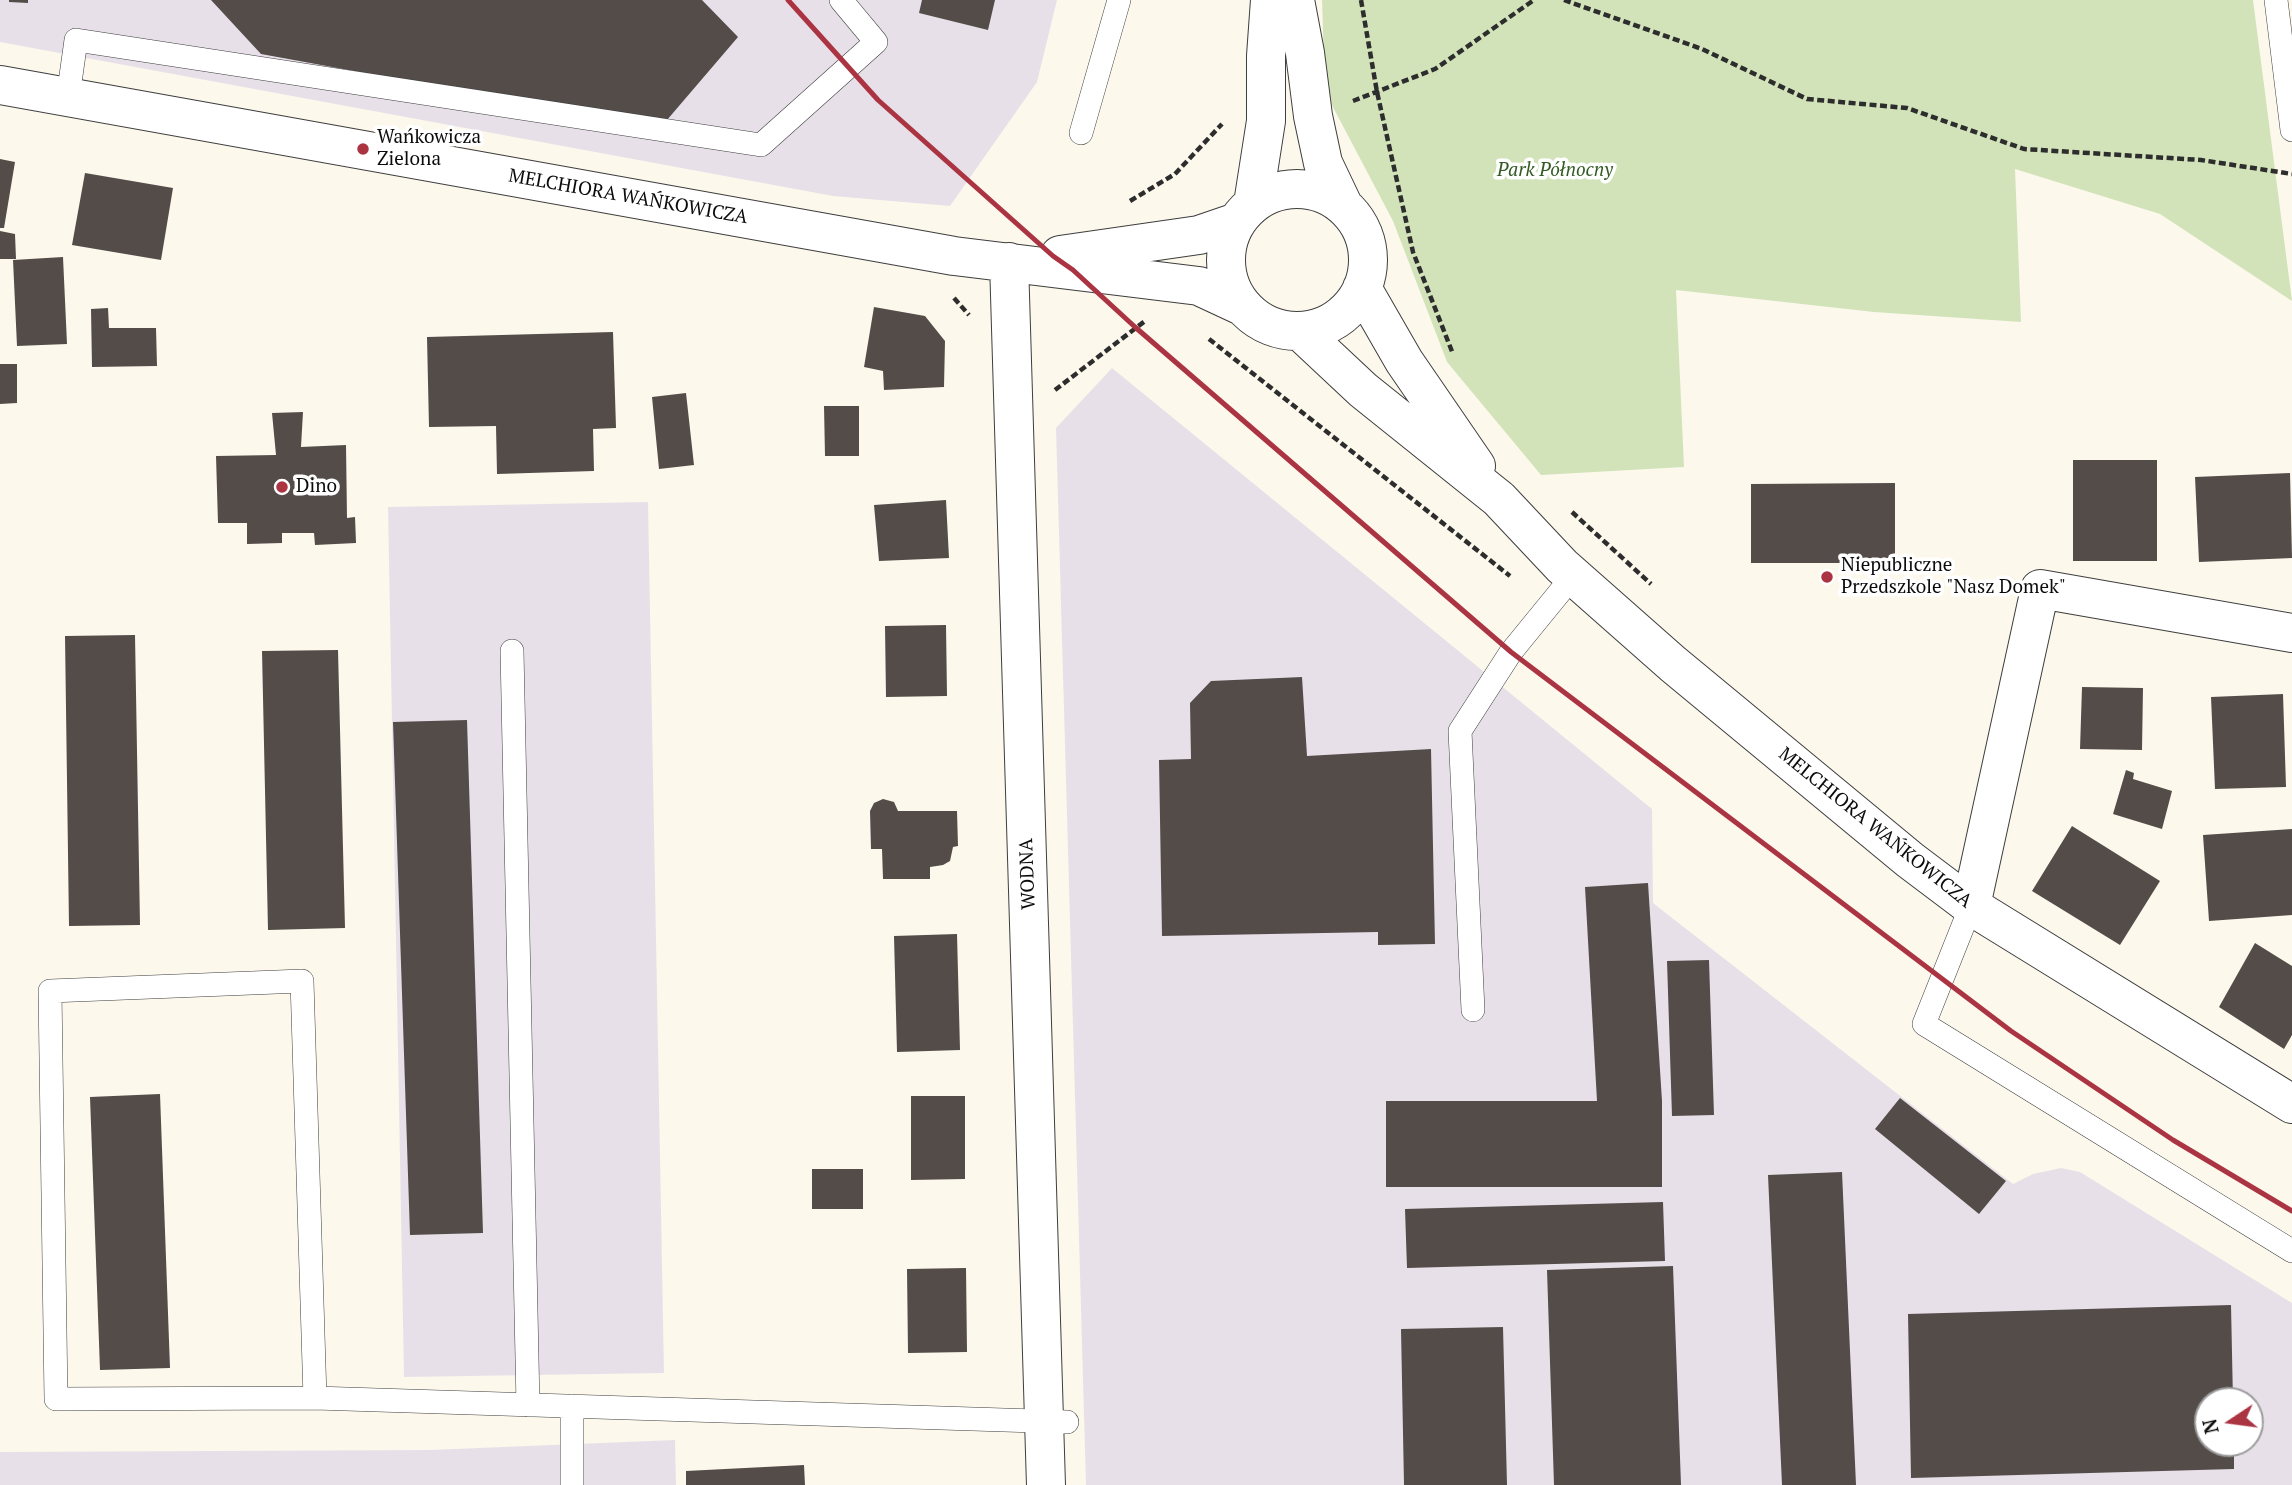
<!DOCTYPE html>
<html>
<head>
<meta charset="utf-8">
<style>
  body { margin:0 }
  #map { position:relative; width:2292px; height:1485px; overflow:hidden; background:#fdf8ec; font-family:"PT Serif",serif }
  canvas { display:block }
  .north { position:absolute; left:2194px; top:1387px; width:70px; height:70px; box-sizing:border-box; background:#fff; border:2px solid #9d9d9d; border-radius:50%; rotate:257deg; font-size:19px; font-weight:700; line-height:28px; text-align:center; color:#0b0b0b }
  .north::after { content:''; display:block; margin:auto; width:24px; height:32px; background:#ab3443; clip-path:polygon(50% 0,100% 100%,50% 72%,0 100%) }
</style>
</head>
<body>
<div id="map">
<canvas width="2292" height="1485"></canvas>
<div class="north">N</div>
</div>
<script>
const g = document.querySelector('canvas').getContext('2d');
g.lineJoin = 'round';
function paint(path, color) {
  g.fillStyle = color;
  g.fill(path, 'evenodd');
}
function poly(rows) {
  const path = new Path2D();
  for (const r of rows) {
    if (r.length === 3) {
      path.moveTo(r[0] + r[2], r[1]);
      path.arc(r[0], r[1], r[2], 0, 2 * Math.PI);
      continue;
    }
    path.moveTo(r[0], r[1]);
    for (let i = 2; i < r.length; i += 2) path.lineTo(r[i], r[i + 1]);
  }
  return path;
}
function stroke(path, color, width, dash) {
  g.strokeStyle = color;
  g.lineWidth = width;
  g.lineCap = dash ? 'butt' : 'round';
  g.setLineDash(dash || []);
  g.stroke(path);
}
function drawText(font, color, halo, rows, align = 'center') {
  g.font = font + ' "PT Serif",serif';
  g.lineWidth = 7;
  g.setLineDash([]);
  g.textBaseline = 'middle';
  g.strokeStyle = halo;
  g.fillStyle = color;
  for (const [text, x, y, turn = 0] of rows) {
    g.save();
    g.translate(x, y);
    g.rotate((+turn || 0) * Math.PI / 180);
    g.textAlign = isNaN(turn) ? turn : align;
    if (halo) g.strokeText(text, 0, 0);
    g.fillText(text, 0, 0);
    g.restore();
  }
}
paint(poly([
  [0,0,1057,0,1037,82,950,206,833,196,0,42],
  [1112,368,1652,809,1653,903,2013,1184,2033,1174,2061,1168,2080,1172,2292,1303,2292,1485,1086,1485,1056,428],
  [2208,1401,2250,1401,2250,1443,2208,1443],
  [648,502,664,1373,404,1377,388,507],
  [675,1440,676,1485,0,1485,0,1452,429,1450]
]), '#e8e0e9');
paint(poly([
  [1322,0,2253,0,2292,301,2160,214,2015,169,2021,322,1874,312,1676,290,1684,467,1541,475,1447,362,1393,221,1325,92]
]), '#d2e3ba');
paint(poly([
  [9,0,28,0,28,3,9,2],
  [211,0,702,0,738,37,661,127,261,54],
  [922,0,995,0,988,30,919,13],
  [0,159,15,162,4,228,0,228],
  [85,173,173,188,161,260,72,245],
  [0,231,15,234,16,259,0,259],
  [63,257,67,344,17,346,13,260],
  [874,307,925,316,945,341,944,387,884,390,883,371,864,367],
  [108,308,109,328,156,328,157,366,92,367,91,309],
  [613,332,616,428,593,429,594,471,497,474,496,426,429,427,427,337],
  [0,364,17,364,17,403,0,404],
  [686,393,694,465,659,469,652,397],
  [824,406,859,406,859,456,825,456],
  [303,412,301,447,346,445,347,518,355,517,356,543,315,545,314,533,282,533,282,543,247,544,247,523,218,523,216,456,276,455,272,413],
  [2073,460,2157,460,2157,561,2073,561],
  [2290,473,2292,558,2199,562,2195,477],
  [1895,483,1895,563,1751,563,1751,484],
  [946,500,949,558,879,561,874,505],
  [946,625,947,696,886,697,885,626],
  [135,635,140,925,69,926,65,636],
  [338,650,345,928,268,930,262,651],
  [1302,677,1307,756,1431,749,1435,944,1378,945,1378,932,1162,936,1159,760,1191,759,1190,703,1211,681],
  [2082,687,2143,688,2142,750,2080,749],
  [2283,694,2286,787,2215,789,2211,697],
  [467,720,483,1233,410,1235,393,722],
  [2126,770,2134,773,2133,779,2172,791,2162,829,2113,814],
  [883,799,894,802,898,811,957,811,958,846,953,847,950,861,943,865,930,867,930,879,883,879,882,849,871,849,870,811,874,803],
  [2072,826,2160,881,2120,945,2032,891],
  [2292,829,2292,915,2209,921,2203,835],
  [1648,883,1662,1101,1662,1187,1386,1187,1386,1101,1597,1101,1585,887],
  [957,934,960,1050,897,1052,894,936],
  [2255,943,2292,966,2292,1035,2284,1049,2219,1007],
  [1709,960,1714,1115,1672,1116,1667,961],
  [160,1094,170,1368,100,1370,90,1097],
  [911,1096,965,1096,965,1179,911,1180],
  [1900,1098,2006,1181,1979,1214,1875,1129],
  [812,1169,863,1169,863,1209,812,1209],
  [1842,1172,1856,1485,1782,1485,1768,1175],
  [1663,1202,1665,1261,1407,1268,1405,1209],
  [1673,1266,1681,1485,1554,1485,1547,1270],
  [966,1268,967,1352,908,1353,907,1269],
  [2231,1305,2233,1401,2208,1401,2208,1443,2234,1443,2234,1469,1911,1478,1908,1314],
  [1503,1327,1507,1485,1404,1485,1401,1329],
  [804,1465,805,1485,686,1485,686,1471]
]), '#534c49');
const service = poly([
  [2276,0,2292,130],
  [68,97,76,40,761,145,876,42,841,0],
  [1081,133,1119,0],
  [512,651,528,1405],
  [1971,906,1924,1024,2292,1251],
  [1473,1010,1460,731,1511,652,1573,576],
  [315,1398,56,1399,50,991,302,981,315,1398,1067,1422],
  [572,1406,572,1485]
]);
const minor = poly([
  [1295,0,1305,53,1313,116,1323,163,1343,205],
  [0,85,954,256,1199,286,1242,306],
  [1297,260,71],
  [1253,204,1266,121,1266,56,1270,0],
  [1060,255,1199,235,1237,222],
  [1009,262,1046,1485],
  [1362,288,1404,361,1476,466],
  [1300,331,1363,390,1499,499,1562,566,1673,664,1910,860,1971,906,2292,1104],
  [1971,906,2040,589,2292,633]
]);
stroke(service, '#3e3e3e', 24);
stroke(minor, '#3e3e3e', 40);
stroke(poly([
  [1361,0,1377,92,1413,252,1453,354],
  [1564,0,1702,49,1807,99,1907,108,2024,149,2201,160,2292,174],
  [1353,101,1435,69,1534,0],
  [1130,201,1175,174,1222,124],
  [954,298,969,315],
  [1209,339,1510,576],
  [1055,390,1145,321],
  [1572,512,1651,584]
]), '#2d2d2d', 4.5, [7, 3.5]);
stroke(service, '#fff', 23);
stroke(minor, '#fff', 38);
stroke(poly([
  [788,0,878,100,1053,256,1073,270,1135,327,1511,652,2011,1031,2173,1140,2292,1211]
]), '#ab3443', 5);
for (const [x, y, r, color] of [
  [363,149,7,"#ab3443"],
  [282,487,7,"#ab3443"],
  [1827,577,7,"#ab3443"]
]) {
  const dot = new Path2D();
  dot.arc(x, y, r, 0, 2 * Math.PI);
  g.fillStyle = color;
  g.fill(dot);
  stroke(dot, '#fff', 2.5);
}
drawText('19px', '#0b0b0b', '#fff', [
  ["Wańkowicza",377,138],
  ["Zielona",377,160],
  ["Dino",296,487],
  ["Niepubliczne",1841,566],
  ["Przedszkole \"Nasz Domek\"",1841,588]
], 'left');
drawText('italic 19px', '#345b24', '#fff', [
  ["Park Północny",1555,171]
]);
drawText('19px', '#0b0b0b', '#fff', [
  ["MELCHIORA WAŃKOWICZA",628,197,10],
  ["MELCHIORA WAŃKOWICZA",1875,828,39],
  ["WODNA",1028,874,-92]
]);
</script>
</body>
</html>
